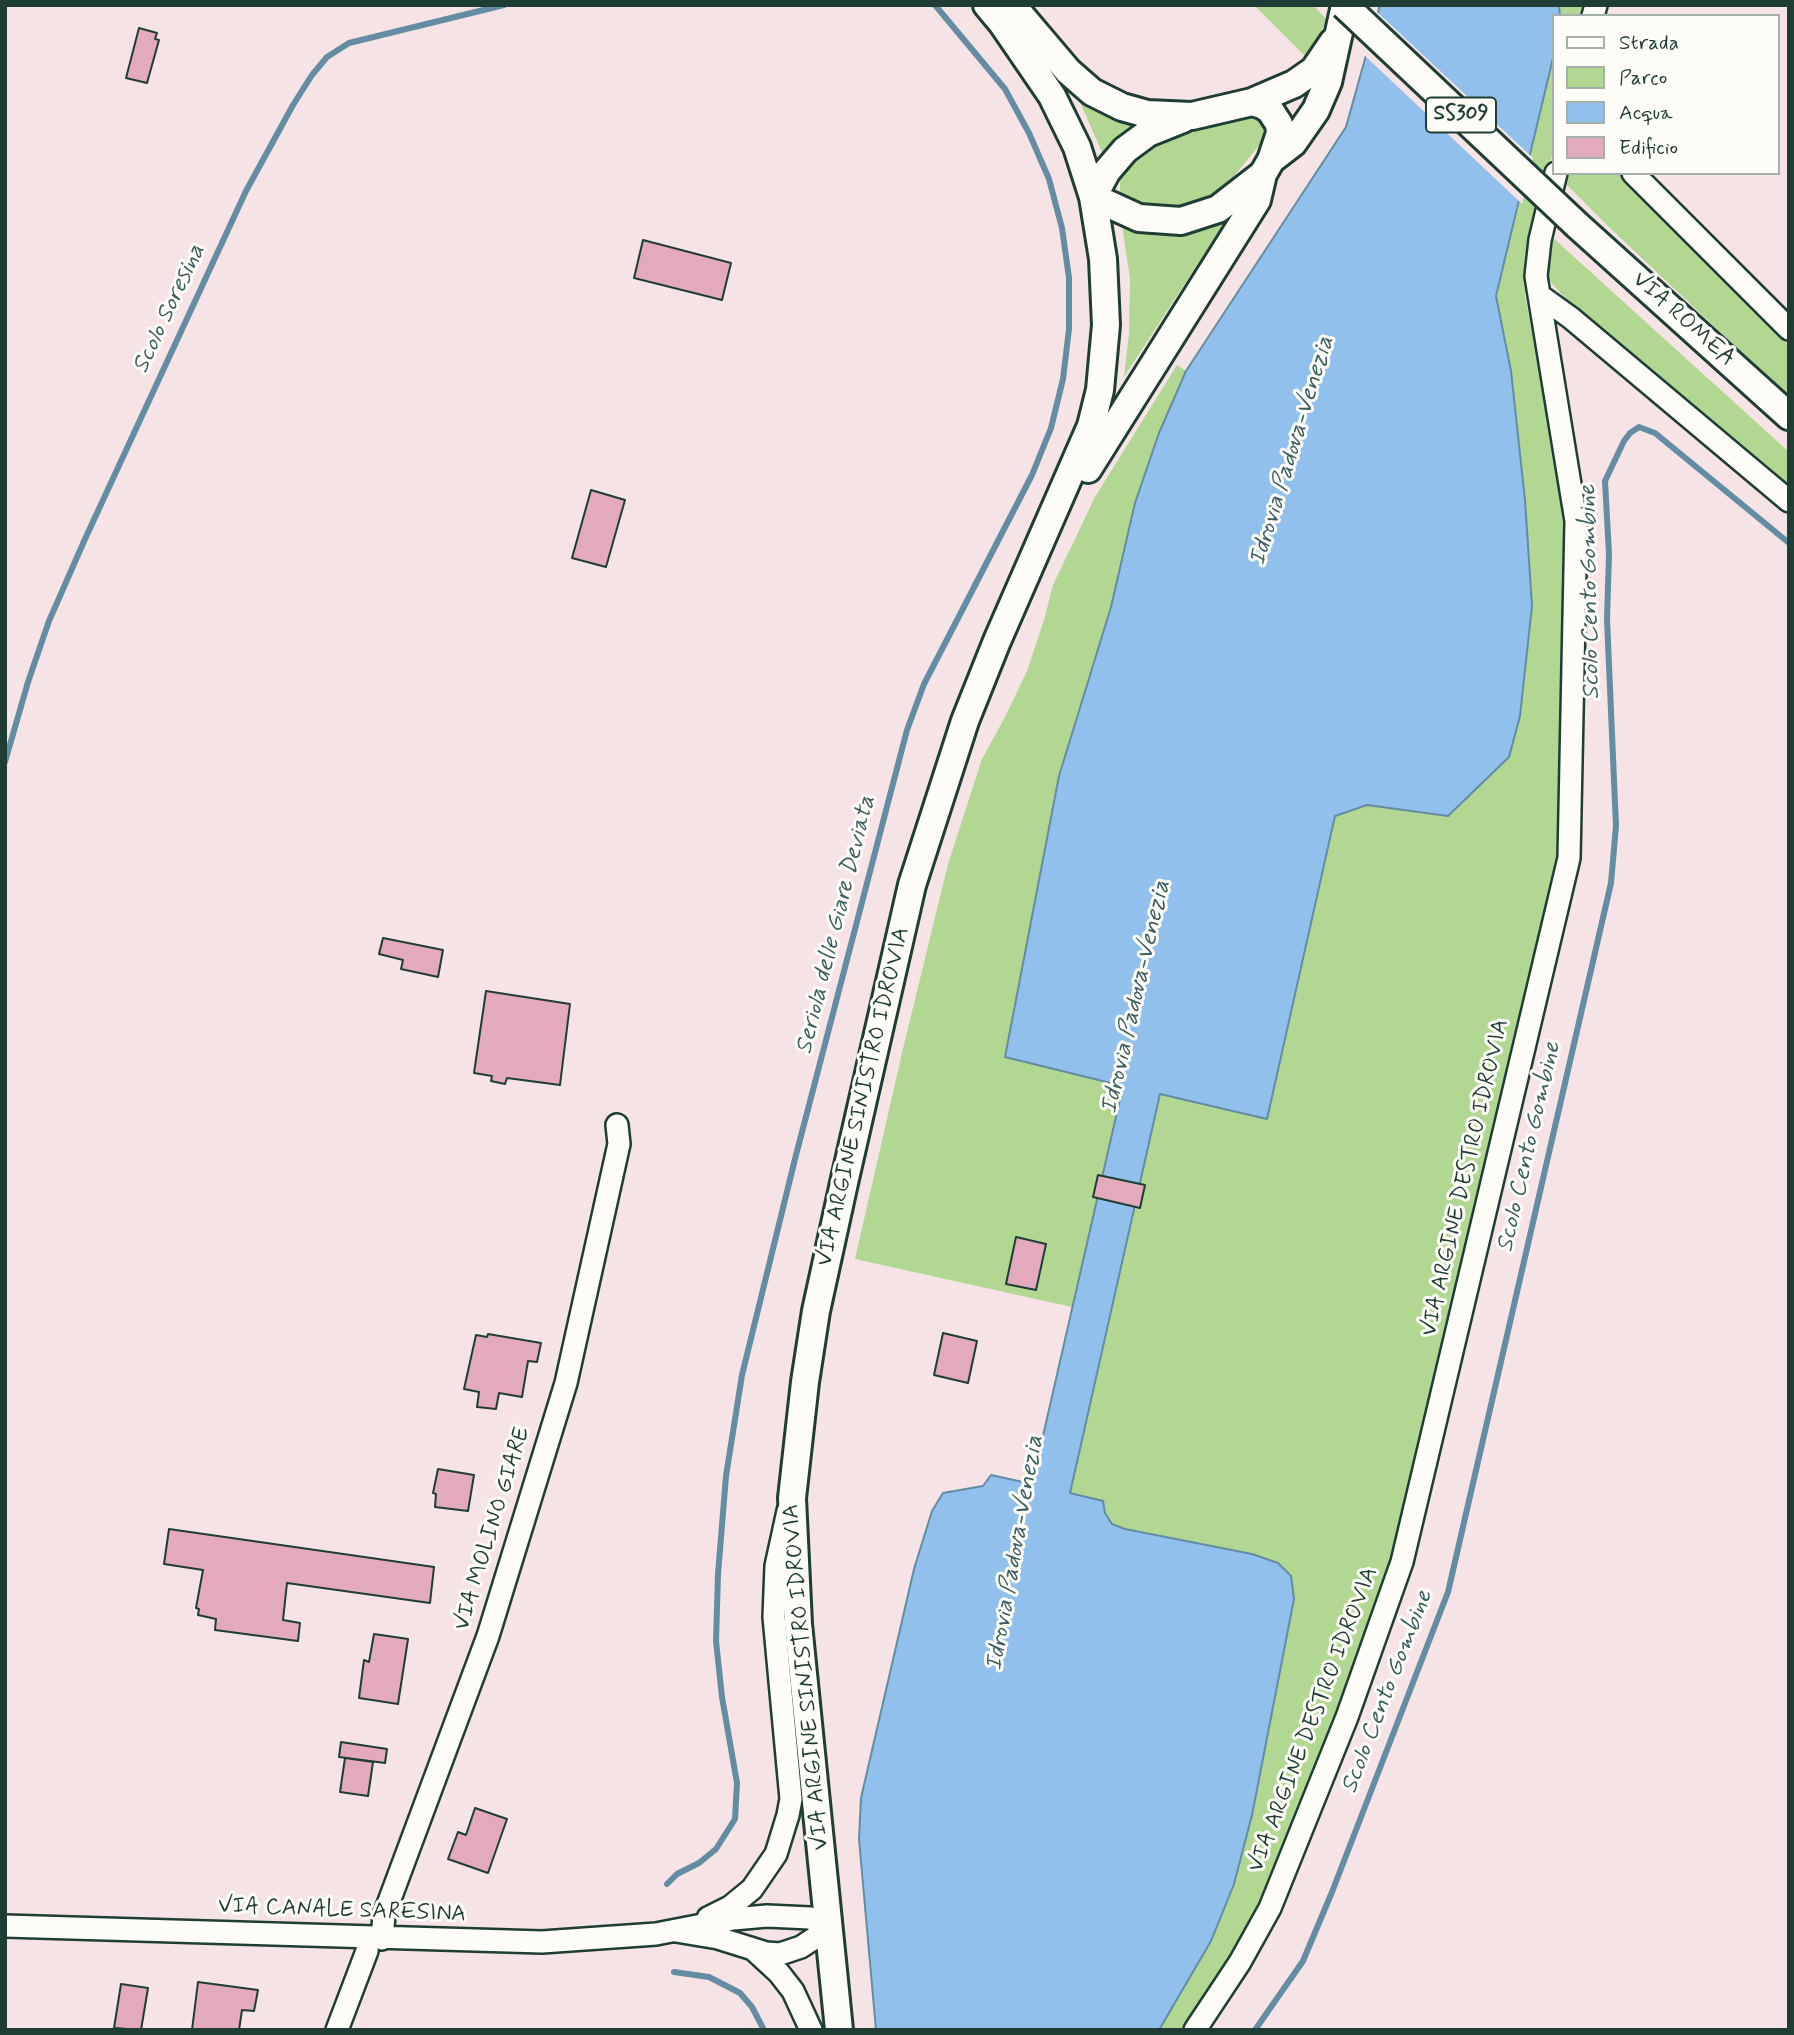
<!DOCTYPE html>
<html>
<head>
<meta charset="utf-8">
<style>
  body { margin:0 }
  #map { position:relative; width:1794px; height:2035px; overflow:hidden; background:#f5e3e5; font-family:Mynerve,sans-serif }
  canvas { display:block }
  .frame { position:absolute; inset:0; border:7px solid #1f3d34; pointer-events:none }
  .legend { position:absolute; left:1552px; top:14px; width:228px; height:161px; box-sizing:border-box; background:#fdfcf7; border:2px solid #a4b0a9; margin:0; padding:9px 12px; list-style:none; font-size:21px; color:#1f3d34 }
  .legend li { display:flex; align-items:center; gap:14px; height:35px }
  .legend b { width:35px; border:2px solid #a4b0a9 }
</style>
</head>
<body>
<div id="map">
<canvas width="1794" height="2035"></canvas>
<div class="frame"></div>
<ul class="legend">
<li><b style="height:9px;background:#fdfcf7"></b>Strada</li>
<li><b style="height:19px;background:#b1d793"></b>Parco</li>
<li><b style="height:19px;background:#92c0ec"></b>Acqua</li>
<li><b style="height:19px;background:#e2aabc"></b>Edificio</li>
</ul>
</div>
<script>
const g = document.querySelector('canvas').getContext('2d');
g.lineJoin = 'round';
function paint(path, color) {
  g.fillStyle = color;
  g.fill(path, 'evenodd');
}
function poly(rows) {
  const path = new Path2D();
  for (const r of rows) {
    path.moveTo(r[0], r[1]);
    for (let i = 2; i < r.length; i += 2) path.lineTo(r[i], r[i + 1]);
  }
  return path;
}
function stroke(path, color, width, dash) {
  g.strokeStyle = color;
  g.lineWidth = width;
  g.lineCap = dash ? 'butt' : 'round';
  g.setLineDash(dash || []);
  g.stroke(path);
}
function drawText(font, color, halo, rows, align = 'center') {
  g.font = font + ' Mynerve,sans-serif';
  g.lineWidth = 6;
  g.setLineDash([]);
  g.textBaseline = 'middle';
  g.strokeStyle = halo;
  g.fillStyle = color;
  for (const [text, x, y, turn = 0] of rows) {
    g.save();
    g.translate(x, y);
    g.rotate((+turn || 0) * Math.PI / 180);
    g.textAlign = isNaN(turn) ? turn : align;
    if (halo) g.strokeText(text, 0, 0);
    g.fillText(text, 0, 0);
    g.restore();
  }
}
paint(poly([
  [1254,5,1313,5,1326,19,1317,41,1306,57],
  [1559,5,1585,5,1583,16,1560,16],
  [1554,54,1554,147,1525,270,1525,297,1552,430,1564,532,1558,839,1554,878,1397,1554,1379,1615,1268,1895,1187,2030,1159,2030,1211,1941,1234,1884,1252,1815,1294,1599,1291,1576,1252,1554,1125,1529,1112,1524,1105,1513,1070,1494,1160,1094,1267,1119,1335,816,1367,805,1448,816,1520,716,1532,606,1525,500,1511,371,1496,296],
  [1077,95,1144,123,1104,157],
  [1241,113,1255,114,1267,127,1266,137,1221,192,1203,204,1167,210,1131,203,1120,195,1120,177,1132,159,1149,145],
  [1568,173,1619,173,1666,218,1789,345,1789,397,1611,229,1566,184],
  [1229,216,1124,377,1129,334,1130,279,1122,225,1161,235,1180,235,1199,231],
  [1551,236,1789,452,1789,492,1568,301,1545,276],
  [1177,365,1186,371,1159,433,1135,503,1111,607,1059,776,1005,1057,1124,1085,1072,1307,855,1259,902,1053,948,864,982,759,1005,717,1027,671,1044,620,1053,585,1095,497]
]), '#b1d793');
const water = poly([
  [1380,5,1559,5,1560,16,1554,16,1554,54,1496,296,1511,371,1525,500,1532,606,1520,716,1509,757,1448,816,1367,805,1335,816,1267,1119,1160,1094,1070,1493,1103,1501,1105,1513,1112,1524,1125,1529,1252,1554,1278,1563,1291,1576,1294,1599,1252,1815,1234,1884,1211,1941,1159,2030,876,2030,859,1839,861,1798,914,1569,932,1511,943,1493,983,1486,991,1475,1032,1484,1123,1086,1005,1057,1059,776,1111,607,1135,503,1159,433,1186,371,1346,127,1380,5]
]);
paint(water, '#92c0ec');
stroke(water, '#648ca2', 2);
paint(poly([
  [1375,10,1533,158,1522,204,1363,54]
]), '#f5e3e5');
stroke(poly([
  [5,762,28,682,49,621,85,539,246,191,293,105,312,75,327,57,349,43,504,5],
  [667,1884,677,1874,699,1863,716,1849,735,1819,737,1783,722,1697,716,1641,718,1574,726,1476,742,1375,796,1155,907,730,924,684,1032,475,1051,428,1063,379,1069,329,1069,278,1062,228,1049,179,1029,133,1005,89,935,5],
  [674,1972,709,1977,740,1993,752,2007,764,2030],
  [1255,2030,1303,1961,1332,1892,1448,1592,1611,883,1616,826,1607,619,1609,554,1605,481,1624,441,1630,433,1639,427,1655,433,1789,543]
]), '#648ca2', 6);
const building = poly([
  [139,28,157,33,155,39,159,40,147,83,126,78,139,28],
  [643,240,731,263,722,300,634,278,643,240],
  [591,490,625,500,606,567,572,558,591,490],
  [383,938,443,950,438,977,401,969,403,960,379,954,383,938],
  [486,991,570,1004,560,1085,507,1078,505,1084,491,1081,492,1076,474,1073,486,991],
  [1098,1175,1145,1185,1140,1208,1093,1197,1098,1175],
  [1016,1237,1046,1244,1036,1290,1006,1284,1016,1237],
  [943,1333,977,1341,968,1383,934,1375,943,1333],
  [488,1334,541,1343,537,1362,528,1361,522,1397,499,1393,496,1409,477,1407,479,1392,464,1389,476,1335,487,1337,488,1334],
  [438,1469,474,1475,468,1511,435,1507,436,1494,433,1493,438,1469],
  [169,1529,434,1567,430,1603,287,1583,283,1620,300,1623,298,1641,215,1630,216,1619,198,1615,199,1609,196,1608,203,1570,164,1564,169,1529],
  [374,1634,408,1639,398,1704,359,1698,364,1660,369,1662,374,1634],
  [341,1742,387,1749,385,1763,339,1757,341,1742],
  [345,1758,373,1762,368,1796,340,1792,345,1758],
  [475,1808,507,1819,488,1873,448,1859,458,1832,466,1835,475,1808],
  [198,1982,258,1990,254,2011,242,2010,239,2030,192,2030,198,1982],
  [121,1984,148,1988,141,2030,114,2028,121,1984]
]);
paint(building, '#e2aabc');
stroke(building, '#1f3d34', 2);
const minor = poly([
  [1593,16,1596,5],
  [1556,173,1540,240,1536,276,1539,295,1571,318,1789,501],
  [1633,173,1789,329],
  [708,1918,730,1907,752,1889,776,1854,788,1815,791,1799,774,1617,776,1566,788,1511],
  [5,1926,542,1942,656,1934,733,1919,767,1916,810,1918,830,1928,801,1947,780,1954,766,1953,718,1938,676,1931],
  [382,1939,384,1915,488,1636,566,1383,619,1144,617,1125],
  [754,1950,779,1973,793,1991,811,2030],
  [337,2030,367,1951,368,1938],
  [1195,2030,1240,1962,1270,1908,1347,1717,1402,1562,1569,858,1576,521,1539,295]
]);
const major = poly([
  [1012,5,1068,71,1092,92,1122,107,1147,114,1192,116,1252,102,1294,84,1314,70,1333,42],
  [1252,102,1262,105,1270,110,1279,124,1280,133,1271,160],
  [1093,197,1139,218,1181,221,1218,209,1263,174],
  [1093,197,1107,171,1125,150,1148,133,1183,119],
  [1577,225,1789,416],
  [1088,469,1257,200,1263,174,1271,160,1293,143,1316,110,1328,82,1345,5],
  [839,2030,798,1624,792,1498,805,1382,816,1311,844,1183,912,885,965,721,997,641,1091,426,1100,390,1106,325,1103,259,1093,197,1077,147,1052,96,1002,23,987,5]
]);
stroke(minor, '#1f3d34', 26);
stroke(major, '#1f3d34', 32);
stroke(minor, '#fdfcf7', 21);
stroke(major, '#fdfcf7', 26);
const majorBridge = poly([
  [1344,5,1577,225]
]);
stroke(majorBridge, '#1f3d34', 32, []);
stroke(majorBridge, '#fdfcf7', 26);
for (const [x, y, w] of [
  [1461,115,70]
]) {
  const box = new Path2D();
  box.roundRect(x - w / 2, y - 17.5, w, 35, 5);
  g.fillStyle = '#fdfcf7';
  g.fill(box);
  stroke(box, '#1f3d34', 2);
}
drawText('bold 21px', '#1f3d34', null, [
  ["SS309",1461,115]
]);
drawText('23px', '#1f3d34', '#fdfcf7', [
  ["VIA ROMEA",1683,320,42],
  ["VIA ARGINE SINISTRO IDROVIA",864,1097,-77],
  ["VIA ARGINE DESTRO IDROVIA",1466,1178,-77],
  ["VIA MOLINO GIARE",493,1529,-73],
  ["VIA ARGINE SINISTRO IDROVIA",807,1677,-95],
  ["VIA ARGINE DESTRO IDROVIA",1314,1720,-69],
  ["VIA CANALE SARESINA",342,1911,2]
]);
drawText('italic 24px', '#3c5e62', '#fdfcf7', [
  ["Scolo Soresina",170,309,-65],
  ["Idrovia Padova-Venezia",1293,451,-73],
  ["Scolo Cento Gombine",1591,592,-91],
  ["Seriola delle Giare Deviata",837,925,-76],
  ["Idrovia Padova-Venezia",1137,997,-77],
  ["Scolo Cento Gombine",1530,1147,-77],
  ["Idrovia Padova-Venezia",1016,1553,-80],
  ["Scolo Cento Gombine",1388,1692,-69]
]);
</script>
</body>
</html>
